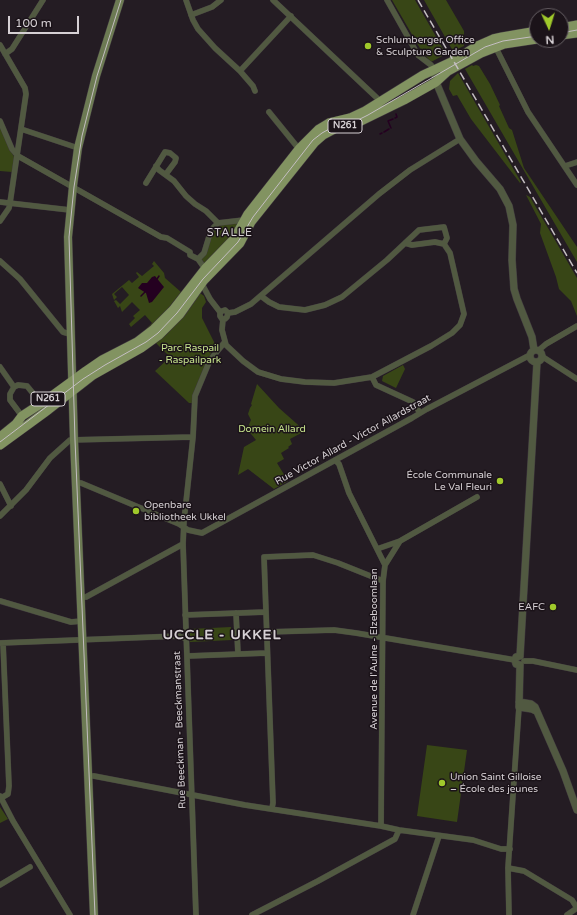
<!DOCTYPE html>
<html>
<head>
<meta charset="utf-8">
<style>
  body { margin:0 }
  #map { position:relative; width:577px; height:915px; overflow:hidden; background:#241c23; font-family:"Varela Round",sans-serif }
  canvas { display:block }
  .north { position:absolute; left:529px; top:8px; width:40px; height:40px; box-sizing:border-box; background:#1b1319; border:1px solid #665f64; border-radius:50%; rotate:176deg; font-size:11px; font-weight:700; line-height:16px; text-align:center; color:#d6d0d4 }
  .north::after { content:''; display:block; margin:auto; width:14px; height:18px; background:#a0c92b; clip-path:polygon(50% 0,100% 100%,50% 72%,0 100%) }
  .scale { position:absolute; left:8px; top:16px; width:71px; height:18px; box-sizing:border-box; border:2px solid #d6d0d4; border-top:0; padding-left:5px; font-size:12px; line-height:14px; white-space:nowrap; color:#d6d0d4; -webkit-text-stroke:3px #1b1319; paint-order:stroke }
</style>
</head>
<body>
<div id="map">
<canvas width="577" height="915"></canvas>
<div class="north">N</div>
<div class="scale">100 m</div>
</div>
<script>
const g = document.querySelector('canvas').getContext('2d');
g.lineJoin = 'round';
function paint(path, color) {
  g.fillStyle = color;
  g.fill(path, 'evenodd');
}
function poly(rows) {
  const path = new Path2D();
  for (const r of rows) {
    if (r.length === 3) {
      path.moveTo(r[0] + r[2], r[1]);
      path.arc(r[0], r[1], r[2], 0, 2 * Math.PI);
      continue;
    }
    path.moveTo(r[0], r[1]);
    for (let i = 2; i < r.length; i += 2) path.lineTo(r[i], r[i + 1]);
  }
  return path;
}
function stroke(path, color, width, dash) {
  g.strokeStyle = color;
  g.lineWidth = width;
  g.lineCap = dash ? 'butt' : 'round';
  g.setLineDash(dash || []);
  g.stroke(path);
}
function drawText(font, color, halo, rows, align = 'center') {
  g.font = font + ' "Varela Round",sans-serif';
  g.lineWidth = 3;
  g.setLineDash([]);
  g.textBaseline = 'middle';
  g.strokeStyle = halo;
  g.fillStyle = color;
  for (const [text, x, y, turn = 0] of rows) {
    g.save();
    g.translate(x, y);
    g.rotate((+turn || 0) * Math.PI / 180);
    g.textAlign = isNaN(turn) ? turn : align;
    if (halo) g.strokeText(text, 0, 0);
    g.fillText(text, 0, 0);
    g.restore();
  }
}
paint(poly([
  [392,0,415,0,446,54,431,62,421,50],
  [424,0,446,0,464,31,464,46,453,51],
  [472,65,473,66,476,65,479,66,490,84,500,105,499,106,509,128,512,130,524,168,577,247,577,262,465,69],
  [458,73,521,182,520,183,471,119,457,95,453,96,449,89,450,81],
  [0,125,10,150,15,158,12,172,0,171],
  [526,195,530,197,577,278,577,316,571,301,559,289,556,277,540,233,541,224],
  [240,221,233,238,206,263,204,263,201,259,212,233,215,229,221,225],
  [154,261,164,273,165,278,181,292,166,311,152,325,141,334,152,323,145,315,131,327,129,324,135,318,133,316,140,310,132,302,122,312,120,306,118,308,114,301,116,300,120,304,129,295,122,287,114,294,117,297,114,300,112,294,129,280,132,283,139,277,136,273,137,272,142,276,154,266,152,264],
  [200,293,204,296,206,302,202,308,202,318,215,344,195,389,193,403,189,403,155,371,170,357,156,343,166,335,175,325],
  [403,365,405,369,396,388,382,381,383,376],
  [257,384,279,408,305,431,290,439,292,444,288,447,289,448,281,453,284,459,277,463,288,481,274,489,248,469,238,475,244,447,256,440,247,429,251,420,248,414,250,408,252,405,251,404],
  [231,627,232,640,190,642,190,629],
  [427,745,467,750,457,822,417,816],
  [0,807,8,819,0,823]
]), '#384616');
paint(poly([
  [155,276,164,287,152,302,149,303,146,293,138,288,142,283,147,283,152,277]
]), '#240020');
stroke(poly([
  [395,118,397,117,396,114],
  [391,128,388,121,393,119],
  [384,132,389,129],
  [380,134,382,133],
  [157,279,159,276],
  [141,296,145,292]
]), '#240020', 1.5);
const minor = poly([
  [186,0,193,20,198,29,215,48,240,71,253,86,255,91],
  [273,0,377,98,380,104],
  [387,0,418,55,431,65,434,69],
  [191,15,212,7,221,0],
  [0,45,25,88,26,94,10,203,9,208,0,221],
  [495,46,528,112,577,185],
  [5,54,12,49,43,0],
  [240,71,291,16],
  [269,112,299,149],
  [0,121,12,149,18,156,161,237,167,238,190,252,190,255,198,259,205,269],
  [21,129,78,148],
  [156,166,159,170,174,181,186,196,195,204,206,211,218,223],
  [565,166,577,162],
  [146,183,165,152,170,153,176,158,175,162,166,174],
  [0,202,70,210],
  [405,243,412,245,435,242,444,244],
  [198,259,204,253,211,230,218,223,244,220],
  [0,261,20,279,63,332,70,334],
  [202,284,210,299,220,312],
  [228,313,227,317,225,319,222,319,220,316,220,313,222,311,225,310,228,313,235,312,251,304,379,194,410,170,460,139],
  [223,319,222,330,226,345,243,361,258,372,281,379,305,382,334,383,372,377,431,346,452,333,460,325,464,314,450,253,444,244,447,238,444,227,419,230,387,260,342,297,325,305,305,310,279,307,269,302,261,296],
  [539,350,546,344,577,326],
  [543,357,577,379],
  [0,367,14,387],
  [372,377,376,385,413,402,420,413],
  [22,416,10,400,10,394,14,387,18,385,27,386,41,403],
  [335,460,339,464,349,493,385,565,383,581,381,826],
  [76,483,81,483,179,524,188,530,202,533,412,418,427,409,530,355],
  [0,484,11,506],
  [0,516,26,490,50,458,70,440,193,437],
  [400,541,477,497],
  [377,549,400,541,385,565],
  [81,597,86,597,183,544],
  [0,601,71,622,82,621],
  [236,613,238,654],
  [185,615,266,612],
  [267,632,334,630,356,633,515,660],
  [0,643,179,636,186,639],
  [188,656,267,653],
  [524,661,533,661,577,670],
  [88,776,94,776,245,805,381,826,399,830,473,840,501,849,510,849],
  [0,796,13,821,70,915],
  [1,798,8,794,9,786,3,643],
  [272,808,273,803,264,557,313,555,338,563,383,581],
  [508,868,524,871,572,900,577,908],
  [0,885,30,867],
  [196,915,183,544,184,521,193,437,195,396,210,360,224,343],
  [252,915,318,881,395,839,399,830],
  [413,915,439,836],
  [509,915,508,868,519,707],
  [567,915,577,908]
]);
const tertiary = poly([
  [434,69,436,82,460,139,476,161,500,189,509,206,513,225,512,260,514,289,517,299,532,337,534,350],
  [536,356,6],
  [520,656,537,362],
  [520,665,519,707,532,709,536,711],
  [520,665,516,664,515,660,516,657,520,656],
  [519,702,531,704,535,707,563,771,577,810]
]);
const secondary = poly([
  [94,915,74,440,68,237,73,186,78,148,96,76,120,0]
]);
const primary = poly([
  [561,28,577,25],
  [561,35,577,33],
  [0,437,16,424,22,416,45,401,86,371,102,360,137,342,154,329,173,310,205,269,234,239,248,214,299,149,319,129,329,123,350,118,365,111,423,75,451,62,477,46,493,39,502,37,537,31],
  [0,445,48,410,93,375,141,348,159,335,180,314,204,280,240,243,251,222,315,142,323,135,338,127,361,121,404,100,436,82,448,71,481,53,504,44,537,39]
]);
stroke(minor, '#40393f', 6);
stroke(tertiary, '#40393f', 8);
stroke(secondary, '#40393f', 9);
stroke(primary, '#40393f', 10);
stroke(minor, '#515941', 5.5);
stroke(tertiary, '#515941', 7);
stroke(secondary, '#6c7a53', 8);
stroke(primary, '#829361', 9);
stroke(poly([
  [561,33,577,30],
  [0,442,83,379,105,365,146,342,158,333,177,313,203,279,238,242,253,217,313,140,322,133,331,128,360,119,368,115,485,47,503,41,537,36],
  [95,915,75,440,69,237,74,187,82,136,97,76,121,0]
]), '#c4bec2', 1);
stroke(poly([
  [418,0,577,273]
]), '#c4bec2', 1.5, [8, 4]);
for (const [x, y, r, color] of [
  [368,46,4,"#a0c92b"],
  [500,481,4,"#a0c92b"],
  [136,511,4,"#a0c92b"],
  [553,607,4,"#a0c92b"],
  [442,783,4,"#a0c92b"]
]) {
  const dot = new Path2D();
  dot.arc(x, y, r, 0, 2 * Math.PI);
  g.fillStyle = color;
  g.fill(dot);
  stroke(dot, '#1b1319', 1.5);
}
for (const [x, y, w] of [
  [345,126,34],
  [48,399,34]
]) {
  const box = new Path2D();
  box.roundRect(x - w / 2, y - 7, w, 14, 3);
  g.fillStyle = '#1b1319';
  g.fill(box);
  stroke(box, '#d6d0d4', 1);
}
drawText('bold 9px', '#d6d0d4', null, [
  ["N261",345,126],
  ["N261",48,399]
]);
drawText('10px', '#d6d0d4', '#1b1319', [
  ["Schlumberger Office",376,40],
  ["& Sculpture Garden",376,52],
  ["École Communale",492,475,"right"],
  ["Le Val Fleuri",492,487,"right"],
  ["Openbare",144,505],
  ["bibliotheek Ukkel",144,517],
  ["EAFC",545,607,"right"],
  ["Union Saint Gilloise",450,777],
  ["– École des jeunes",450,789]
], 'left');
drawText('10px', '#c7e48d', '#1b1319', [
  ["Parc Raspail",190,348],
  ["- Raspailpark",190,360],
  ["Domein Allard",272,429]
]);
drawText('10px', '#d6d0d4', '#1b1319', [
  ["Rue Victor Allard - Victor Allardstraat",353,440,-29],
  ["Avenue de l'Aulne - Elzeboomlaan",374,649,-90],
  ["Rue Beeckman - Beeckmanstraat",180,730,-92]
]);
g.letterSpacing = '1px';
drawText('11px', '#d6d0d4', '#1b1319', [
  ["STALLE",230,233]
]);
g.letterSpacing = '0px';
g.letterSpacing = '1px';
drawText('bold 14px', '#d6d0d4', '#1b1319', [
  ["UCCLE - UKKEL",222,635]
]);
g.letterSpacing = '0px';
</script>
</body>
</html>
